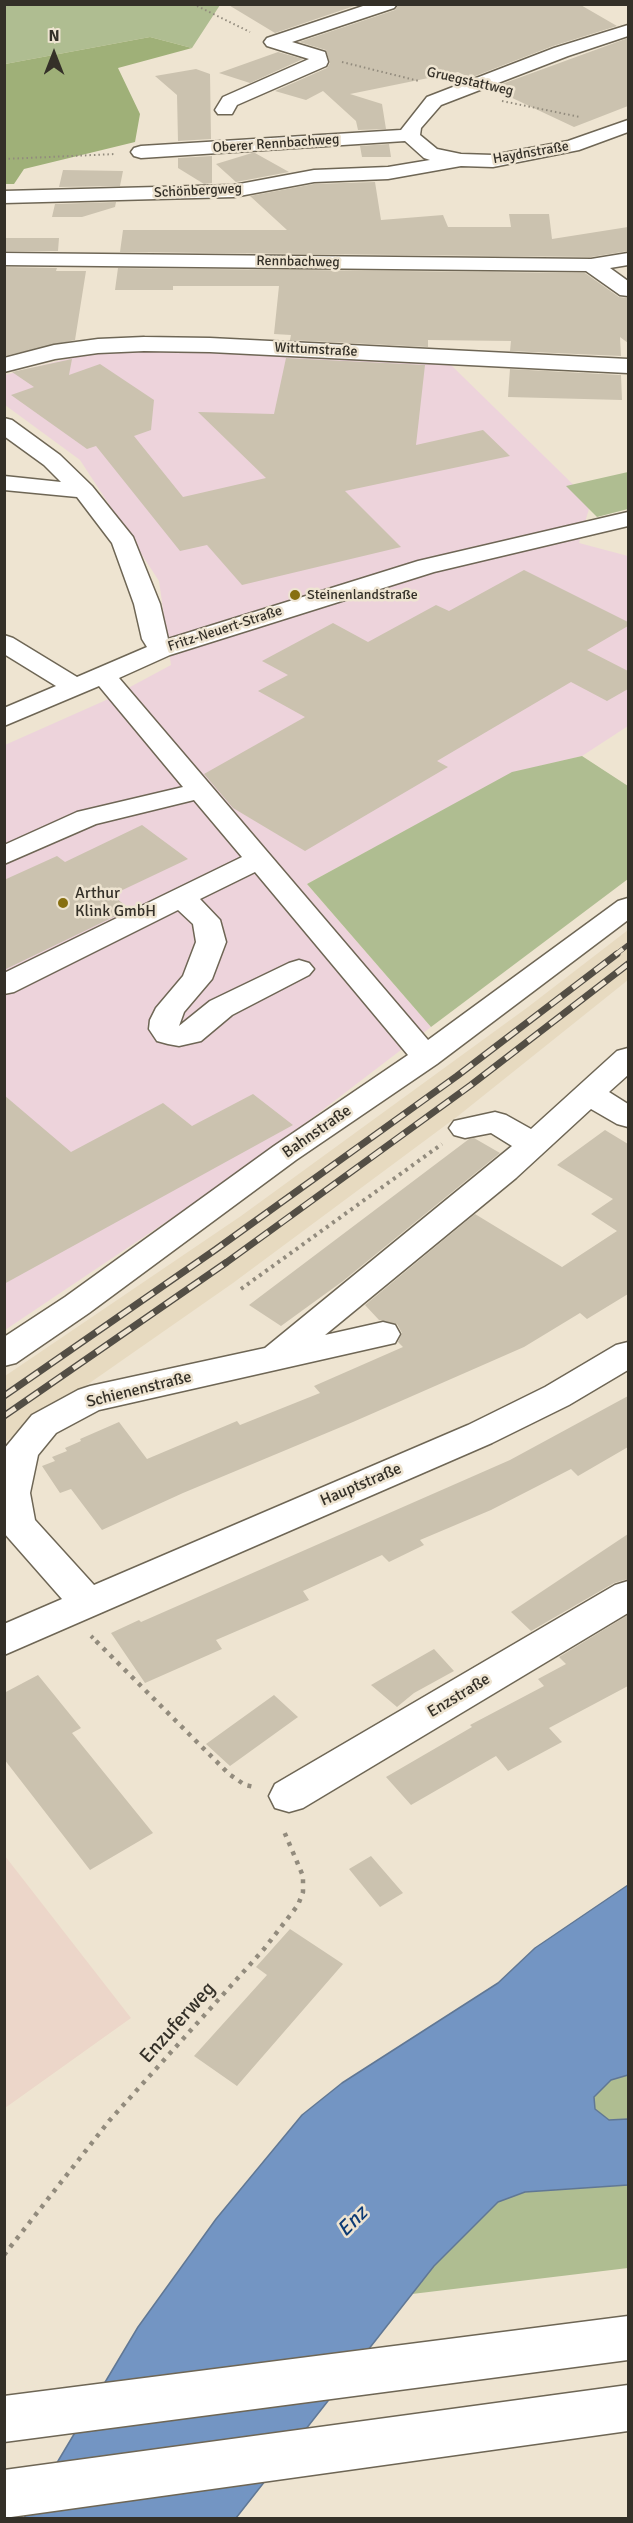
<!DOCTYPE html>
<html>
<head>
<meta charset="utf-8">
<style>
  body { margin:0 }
  #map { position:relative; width:633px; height:2523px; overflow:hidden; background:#eee4d1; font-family:Signika,sans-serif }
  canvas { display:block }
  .frame { position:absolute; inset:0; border:6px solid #343028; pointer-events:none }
  .north { position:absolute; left:24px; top:24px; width:60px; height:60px; -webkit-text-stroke:4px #eee4d1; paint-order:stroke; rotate:0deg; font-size:16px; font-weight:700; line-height:24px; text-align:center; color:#343028 }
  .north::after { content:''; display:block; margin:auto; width:21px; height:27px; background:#343028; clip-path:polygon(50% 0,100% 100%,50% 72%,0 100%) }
</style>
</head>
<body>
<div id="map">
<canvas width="633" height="2523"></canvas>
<div class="frame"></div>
<div class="north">N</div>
</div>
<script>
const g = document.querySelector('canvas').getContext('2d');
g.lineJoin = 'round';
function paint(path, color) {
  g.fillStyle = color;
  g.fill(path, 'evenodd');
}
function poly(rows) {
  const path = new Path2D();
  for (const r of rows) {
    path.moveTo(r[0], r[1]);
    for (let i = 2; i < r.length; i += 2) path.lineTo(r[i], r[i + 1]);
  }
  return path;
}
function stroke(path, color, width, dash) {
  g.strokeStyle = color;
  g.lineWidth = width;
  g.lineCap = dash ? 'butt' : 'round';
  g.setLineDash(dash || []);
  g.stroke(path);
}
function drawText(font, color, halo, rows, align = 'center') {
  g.font = font + ' Signika,sans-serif';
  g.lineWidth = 5;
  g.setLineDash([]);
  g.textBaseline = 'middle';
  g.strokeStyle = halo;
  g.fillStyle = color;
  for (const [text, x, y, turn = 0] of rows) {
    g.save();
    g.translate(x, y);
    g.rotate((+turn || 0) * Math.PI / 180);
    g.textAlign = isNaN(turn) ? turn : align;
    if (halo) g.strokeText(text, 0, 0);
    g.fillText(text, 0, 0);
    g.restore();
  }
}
paint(poly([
  [5,1856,131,2018,5,2108,4,2108]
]), '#ecd6c9');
paint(poly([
  [128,349,212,351,451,365,591,502,579,543,628,556,628,726,582,756,512,773,307,884,431,1027,248,1167,5,1330,5,745,104,701,171,665,159,581,80,460,5,405,5,375,66,359]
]), '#edd3db');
paint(poly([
  [628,930,628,980,458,1116,233,1283,5,1442,5,1376,241,1216,528,1007]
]), '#e7dac0');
paint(poly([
  [5,5,220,5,192,48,150,37,5,64],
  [628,472,628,509,597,517,566,486],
  [582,756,628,786,628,879,431,1027,307,884,512,772],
  [628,2075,628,2119,609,2120,595,2109,594,2097,611,2080],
  [628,2185,628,2268,412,2294,434,2266,498,2202,525,2192]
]), '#afbd91');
paint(poly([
  [150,37,192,48,118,68,140,114,135,142,24,169,14,184,5,184,5,64]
]), '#9fb078');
const water = poly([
  [628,1885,628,2075,611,2080,594,2097,595,2109,609,2120,628,2119,628,2185,525,2192,498,2202,434,2266,236,2518,24,2518,138,2327,216,2219,302,2115,342,2083,498,1983,535,1948,628,1885]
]);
paint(water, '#7395c3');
stroke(water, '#607794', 1.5);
paint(poly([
  [227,4,360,4,275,33],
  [399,4,579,4,617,26,553,46,470,78,458,72,350,94,382,104,386,129,358,130,356,121,323,91,306,100,275,91,327,68,330,63,326,50,299,42,395,10],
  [628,38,628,106,574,127,491,88],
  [278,52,303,59,250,83,219,73],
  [196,69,210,74,211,139,178,141,177,95,155,76],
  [389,144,391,157,362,157,360,146],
  [252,153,255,153,289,172,236,182,216,164],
  [212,156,212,183,204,184,178,168,178,158],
  [63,170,123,171,120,186,59,187],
  [375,182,381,220,443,215,448,227,511,227,509,214,549,214,552,239,628,227,628,251,591,257,120,252,123,230,287,230,250,196,314,184],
  [116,202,115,207,82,217,52,217,55,204],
  [4,238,59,238,58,251,4,251],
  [4,267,57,268,56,271,86,271,75,340,4,356],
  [118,268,585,273,619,297,628,298,628,343,620,337,621,356,510,351,511,341,428,340,428,347,290,340,291,335,274,334,279,286,173,286,173,290,115,290],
  [286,358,425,365,416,445,483,430,510,456,345,491,401,547,242,585,207,545,180,551,96,446,87,449,11,395,34,387,12,372,72,359,69,375,100,364,154,400,151,430,134,436,183,497,266,478,198,412,274,414],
  [510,369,621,375,622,400,508,397],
  [524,570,628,622,628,626,587,650,628,671,628,689,607,701,571,682,437,761,448,767,305,851,233,808,204,774,305,717,258,691,288,675,262,661,333,623,368,642,436,605,449,611],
  [142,825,188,859,112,895,130,909,4,970,4,880,57,856,65,862],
  [253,1094,293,1125,4,1284,4,1095,71,1152,163,1103,192,1126],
  [605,1130,628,1144,628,1294,587,1319,580,1313,524,1347,353,1422,183,1493,102,1530,71,1489,60,1493,42,1466,55,1461,52,1457,67,1451,65,1448,81,1441,80,1439,119,1422,147,1459,237,1421,240,1425,320,1393,314,1386,403,1347,398,1342,402,1333,397,1324,379,1320,365,1305,475,1214,562,1267,617,1231,591,1214,613,1199,557,1165],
  [474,1138,500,1153,343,1281,281,1326,249,1305,469,1139],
  [628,1396,628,1447,578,1476,571,1469,491,1510,420,1540,424,1545,389,1562,382,1555,303,1591,309,1600,216,1640,222,1649,145,1683,111,1633,139,1620,141,1622,510,1460],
  [628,1534,628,1579,614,1583,531,1631,511,1612],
  [628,1615,628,1686,549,1728,562,1742,508,1771,496,1756,411,1805,386,1777,472,1727,470,1725,544,1686,538,1679,566,1664,559,1657],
  [434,1649,454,1671,414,1693,397,1707,371,1685],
  [38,1675,81,1728,72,1733,153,1833,90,1870,4,1759,4,1693],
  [274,1695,298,1717,230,1766,206,1744],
  [371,1856,403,1893,380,1907,349,1869],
  [290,1929,343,1964,237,2086,194,2056,267,1975,256,1967]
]), '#cbc2af');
const minor = poly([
  [369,4,397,4,394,8,292,42,325,52,328,62,326,66,237,105,232,114,218,114,215,110,223,97,309,59,267,46,264,42,267,38,369,4],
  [628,25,628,36,568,56,441,105,421,128,420,135,437,149,461,154,493,155,568,141,628,120,628,132,579,150,493,167,461,166,388,179,314,182,234,197,4,203,4,191,234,185,314,170,388,167,430,160,424,158,405,141,141,158,134,156,131,152,134,148,141,146,401,130,427,97,554,48,628,25],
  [4,253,591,259,628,253,628,265,610,268,628,281,628,296,620,295,586,271,4,265,4,253],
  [144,337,210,338,628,359,628,373,210,352,144,351,98,353,55,359,4,372,4,358,54,345,98,339,144,337],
  [4,418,12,420,60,455,92,486,133,537,160,604,168,639,418,561,628,512,628,526,434,572,170,655,119,678,428,1040,618,901,628,898,628,920,437,1064,296,1160,89,1313,16,1363,4,1366,4,1337,65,1297,274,1146,408,1055,255,872,200,899,220,920,226,942,212,979,184,1012,179,1026,210,1001,289,963,299,960,309,963,314,969,309,975,232,1015,201,1041,179,1046,168,1044,157,1041,149,1029,150,1020,156,1008,183,976,196,942,193,924,178,910,14,992,4,994,4,973,242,857,194,800,96,824,4,864,4,845,77,812,183,787,99,686,4,726,4,708,56,686,4,654,4,635,13,638,77,677,147,647,142,639,134,604,112,543,77,497,4,490,4,476,61,482,44,465,4,436,4,418],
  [628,1048,628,1075,609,1092,628,1104,628,1127,617,1124,591,1109,516,1178,325,1335,383,1322,395,1325,400,1334,395,1343,99,1410,56,1433,38,1455,30,1493,35,1520,94,1585,468,1425,545,1387,616,1345,628,1342,628,1370,569,1405,492,1443,4,1655,4,1624,62,1599,4,1533,4,1449,32,1415,78,1390,90,1386,265,1348,512,1146,491,1133,465,1138,454,1135,449,1128,454,1121,495,1112,506,1115,531,1129,617,1051,628,1048],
  [628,1581,628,1613,303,1808,289,1812,275,1808,269,1796,275,1784,615,1585,628,1581]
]);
const major = poly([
  [628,2316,628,2360,4,2442,4,2396,628,2316],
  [628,2385,628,2431,4,2518,4,2470,628,2385]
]);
stroke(minor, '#6e6655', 3);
stroke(major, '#6e6655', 3);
stroke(poly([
  [193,4,250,32],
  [342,62,419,81],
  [502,101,580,117],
  [4,159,116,154]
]), '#928b7d', 2, [1.5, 3]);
stroke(poly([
  [241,1289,442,1144],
  [91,1636,98,1643]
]), '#928b7d', 4, [3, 4.5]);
stroke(poly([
  [96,1641,229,1774,245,1785,254,1787],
  [4,2255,109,2121,264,1949,298,1905,303,1892,303,1876,283,1829]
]), '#928b7d', 4.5, [4, 6]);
paint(minor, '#fff');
paint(major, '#fff');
const railFar1 = poly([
  [615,955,628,945]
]);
const rail = poly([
  [4,1396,215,1250,457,1076,617,954],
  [4,1416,227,1262,471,1085,628,964]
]);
stroke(railFar1, '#534e45', 5);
stroke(rail, '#534e45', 7);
stroke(railFar1, '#eee4d1', 4, [10]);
stroke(rail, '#eee4d1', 4.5, [14]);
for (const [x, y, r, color] of [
  [295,595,6,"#876f10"],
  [63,903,6,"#876f10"]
]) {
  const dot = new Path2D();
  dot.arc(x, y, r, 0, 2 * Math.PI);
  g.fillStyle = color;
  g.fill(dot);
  stroke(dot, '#eee4d1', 2);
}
drawText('14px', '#343028', '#eee4d1', [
  ["Gruegstattweg",470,82,13],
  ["Oberer Rennbachweg",276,144,-4],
  ["Haydnstraße",531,153,-10],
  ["Schönbergweg",198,191,-3],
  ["Rennbachweg",298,262,1],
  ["Wittumstraße",316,350,3],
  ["Fritz-Neuert-Straße",225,629,-18]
]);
drawText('14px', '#343028', '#eee4d1', [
  ["Steinenlandstraße",307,595]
], 'left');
drawText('16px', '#343028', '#eee4d1', [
  ["Arthur",75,894],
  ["Klink GmbH",75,912]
], 'left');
drawText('16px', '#343028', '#eee4d1', [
  ["Bahnstraße",317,1132,-35],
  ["Schienenstraße",139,1390,-14],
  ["Hauptstraße",361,1485,-23],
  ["Enzstraße",459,1696,-31]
]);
drawText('20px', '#343028', '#eee4d1', [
  ["Enzuferweg",178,2023,-48]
]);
drawText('italic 21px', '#0d3b74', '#eee4d1', [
  ["Enz",353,2222,-45]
]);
</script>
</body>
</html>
